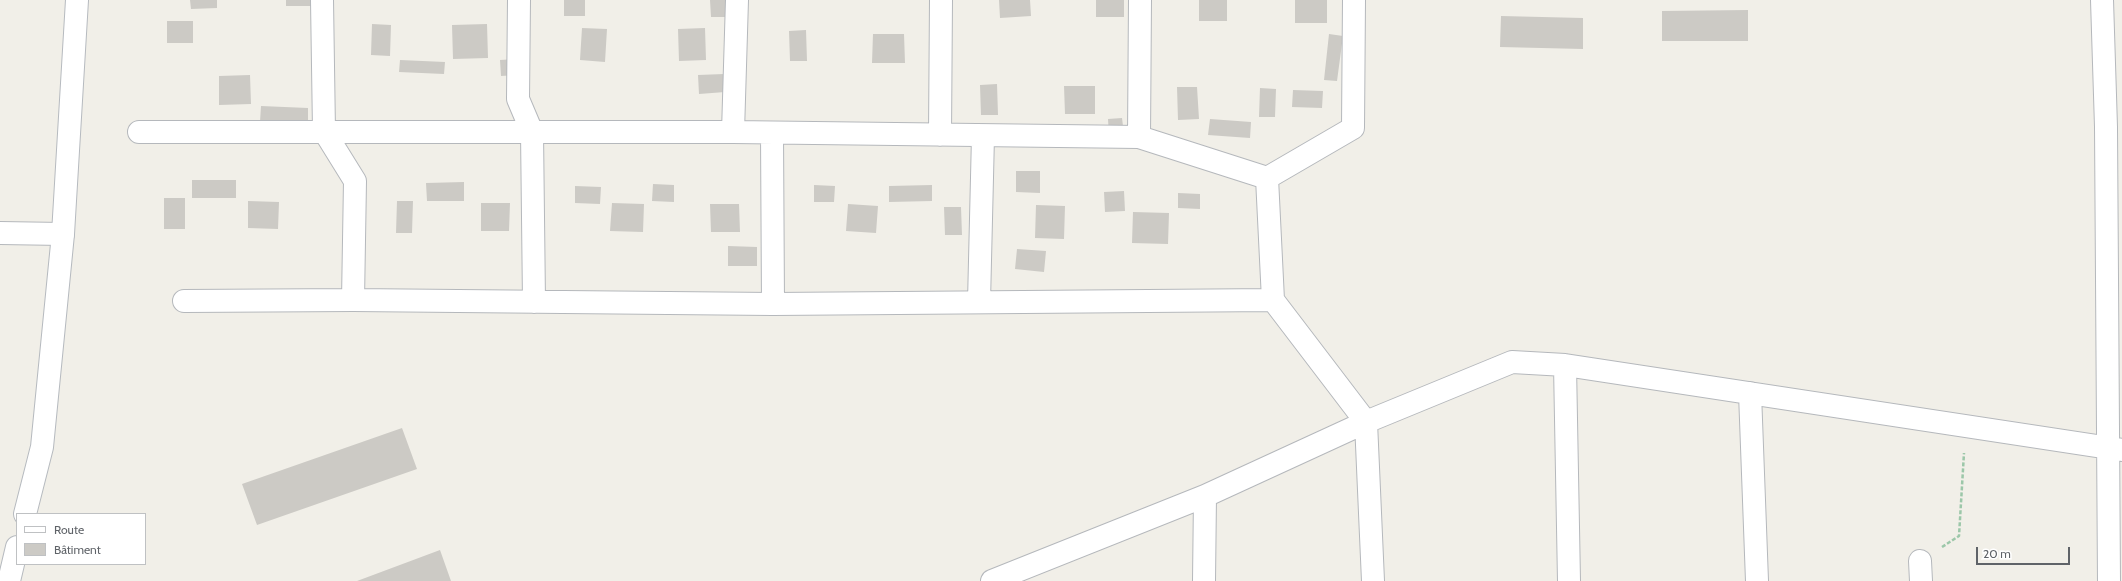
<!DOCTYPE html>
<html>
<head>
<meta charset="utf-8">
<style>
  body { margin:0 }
  #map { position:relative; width:2122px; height:581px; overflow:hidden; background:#f1efe8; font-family:Cabin,sans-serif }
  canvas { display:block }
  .legend { position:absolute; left:16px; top:513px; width:130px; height:52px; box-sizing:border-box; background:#fff; border:1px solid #bfc1c3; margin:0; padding:5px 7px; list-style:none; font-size:12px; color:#5f6368 }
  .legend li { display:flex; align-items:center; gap:8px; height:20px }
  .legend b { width:20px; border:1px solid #bfc1c3 }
  .scale { position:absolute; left:1976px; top:547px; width:94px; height:18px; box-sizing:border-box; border:2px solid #5f6368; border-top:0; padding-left:5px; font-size:12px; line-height:14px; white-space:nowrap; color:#5f6368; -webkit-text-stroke:3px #fff; paint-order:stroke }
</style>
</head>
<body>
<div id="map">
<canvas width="2122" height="581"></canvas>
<ul class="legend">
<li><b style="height:5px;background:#fff"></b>Route</li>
<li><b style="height:11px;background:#cccac5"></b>Bâtiment</li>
</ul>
<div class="scale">20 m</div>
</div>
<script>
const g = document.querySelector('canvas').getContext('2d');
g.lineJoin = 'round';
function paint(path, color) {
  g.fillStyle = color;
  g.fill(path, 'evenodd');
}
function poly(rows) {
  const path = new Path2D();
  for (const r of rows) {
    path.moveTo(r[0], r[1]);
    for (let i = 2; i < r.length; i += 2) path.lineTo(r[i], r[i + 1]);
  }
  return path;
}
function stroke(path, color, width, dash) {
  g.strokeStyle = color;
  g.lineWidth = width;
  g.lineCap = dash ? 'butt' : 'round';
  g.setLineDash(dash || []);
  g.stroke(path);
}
paint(poly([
  [190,0,217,0,217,8,191,9],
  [286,0,313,0,313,6,286,6],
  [564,0,585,0,585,16,564,16],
  [710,0,728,0,728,17,711,17],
  [999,0,1030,0,1031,16,1000,18],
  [1096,0,1124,0,1124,17,1096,17],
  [1199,0,1227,0,1227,21,1199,21],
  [1295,0,1327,0,1327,23,1295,23],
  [1748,10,1748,41,1662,41,1662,11],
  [1501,16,1583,18,1583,49,1500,47],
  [167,21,193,21,193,43,167,43],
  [372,24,391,25,390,56,371,55],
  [487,24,488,58,453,59,452,25],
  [582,28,607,29,605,62,580,60],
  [705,28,706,60,679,61,678,29],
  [806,30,807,61,790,61,789,31],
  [873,34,904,34,905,63,872,63],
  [1329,34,1343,36,1337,81,1324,80],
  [516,59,517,75,501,76,500,60],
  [400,60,445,62,444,74,399,72],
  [724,74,725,92,699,94,698,75],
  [250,75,251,104,219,105,219,76],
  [997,84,998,115,981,115,980,85],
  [1064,86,1095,86,1095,114,1065,114],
  [1177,87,1197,87,1199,119,1178,120],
  [1260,88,1276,89,1275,117,1259,117],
  [1293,90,1323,91,1322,108,1292,107],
  [261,106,308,108,308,124,260,122],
  [1122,118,1124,134,1109,136,1108,119],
  [1210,119,1251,122,1250,138,1208,135],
  [1016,171,1040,171,1040,193,1016,192],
  [192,180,236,180,236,198,192,198],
  [464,182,464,201,427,201,426,183],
  [653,184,674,185,674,202,652,201],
  [814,185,835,186,834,202,814,202],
  [932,185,932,201,889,202,889,186],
  [575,186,601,187,600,204,575,203],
  [1124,191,1125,211,1105,212,1104,192],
  [1178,193,1200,194,1200,209,1178,208],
  [164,198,185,198,185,229,164,229],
  [248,201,279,202,278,229,248,228],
  [397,201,413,201,412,233,396,233],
  [481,203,510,203,509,231,481,231],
  [612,203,644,204,643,232,610,231],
  [710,204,739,204,740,232,711,232],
  [848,204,878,206,876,233,846,231],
  [1036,205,1065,206,1064,239,1035,238],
  [944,207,961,207,962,235,945,235],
  [1133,212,1169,213,1168,244,1132,243],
  [728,246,757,247,757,266,728,266],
  [1017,249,1046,251,1044,272,1015,269],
  [402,428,417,469,257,525,242,484],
  [440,550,451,581,357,581]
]), '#cccac5');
const street = poly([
  [322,0,324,131,355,181,353,300],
  [519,0,518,99,532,132,534,302],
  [2102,0,2106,127,2109,581],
  [139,132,733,132,1139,137,1267,178,1353,128,1354,0],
  [733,132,737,0],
  [772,134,773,304],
  [940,135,941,0],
  [1139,137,1140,0],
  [1267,178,1273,300,1366,422,1373,581],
  [0,233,63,234],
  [184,301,353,300,773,304,1273,300],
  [979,302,983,136],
  [1565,365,1569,581],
  [1750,393,1757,581],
  [1920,561,1921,581],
  [992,581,1205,496,1366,422,1512,362,1565,365,2122,450],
  [1204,581,1205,496]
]);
const secondary = poly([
  [25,514,42,447,63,234,77,0],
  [9,581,17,547]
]);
stroke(street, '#b5b8bc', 24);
stroke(secondary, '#b6babf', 24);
stroke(poly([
  [1942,547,1959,536,1964,453]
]), '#9cc7a9', 2.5, [4, 2]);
stroke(street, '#fff', 22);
stroke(secondary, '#fff', 22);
</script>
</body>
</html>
